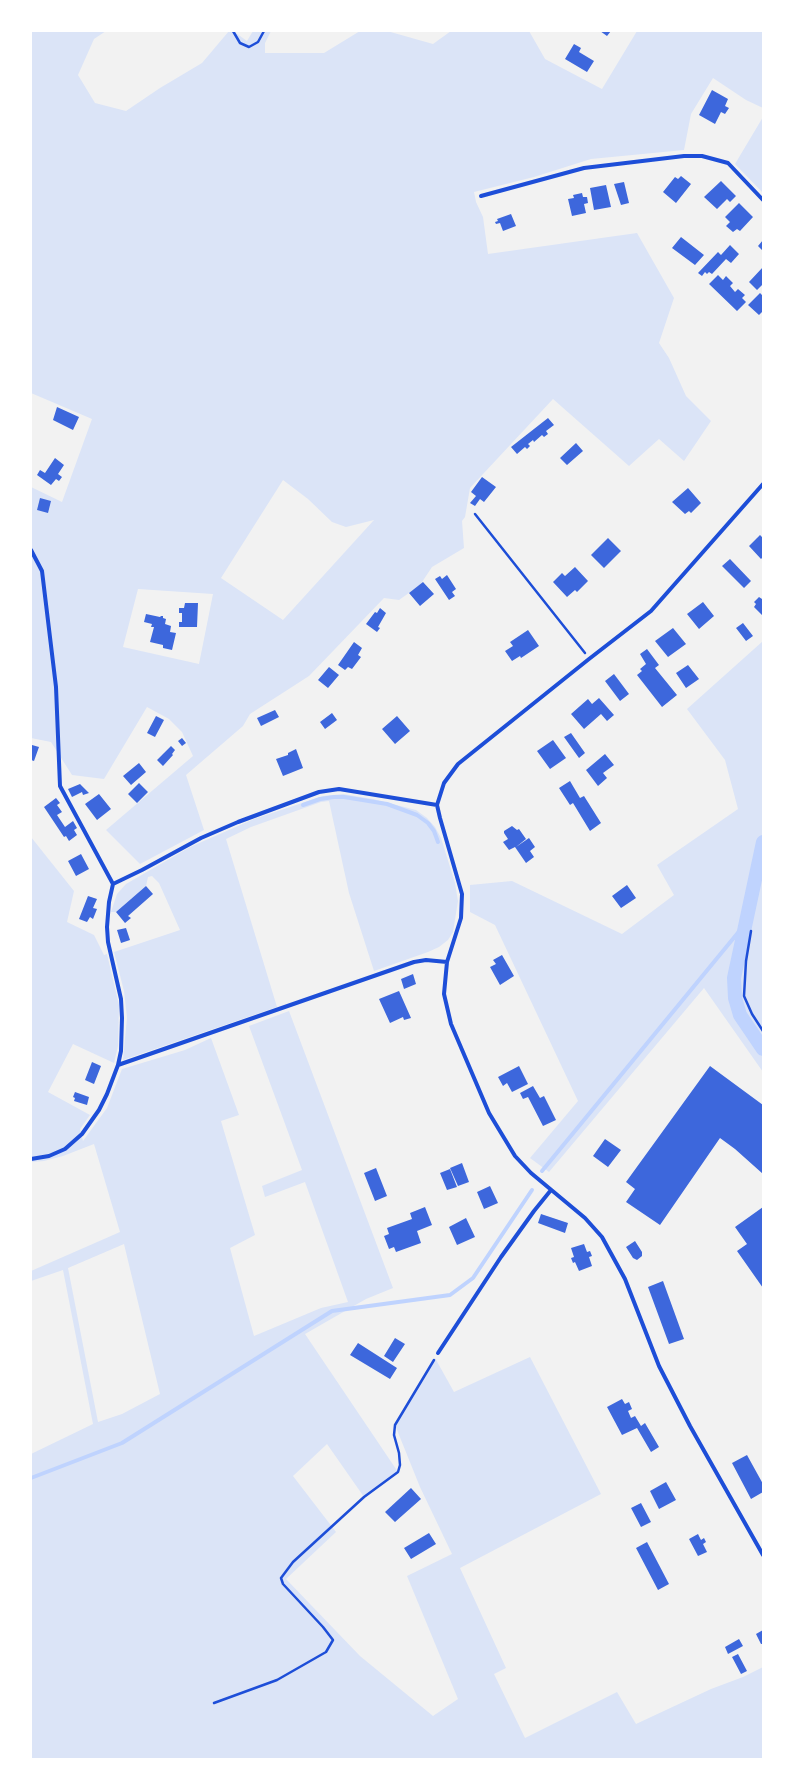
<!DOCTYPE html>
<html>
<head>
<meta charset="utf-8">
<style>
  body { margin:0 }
  #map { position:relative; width:794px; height:1790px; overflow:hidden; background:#f2f2f2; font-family:"PT Sans Narrow",sans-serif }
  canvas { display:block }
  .frame { position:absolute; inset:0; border:32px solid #fff; pointer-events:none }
</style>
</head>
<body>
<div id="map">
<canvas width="794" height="1790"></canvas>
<div class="frame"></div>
</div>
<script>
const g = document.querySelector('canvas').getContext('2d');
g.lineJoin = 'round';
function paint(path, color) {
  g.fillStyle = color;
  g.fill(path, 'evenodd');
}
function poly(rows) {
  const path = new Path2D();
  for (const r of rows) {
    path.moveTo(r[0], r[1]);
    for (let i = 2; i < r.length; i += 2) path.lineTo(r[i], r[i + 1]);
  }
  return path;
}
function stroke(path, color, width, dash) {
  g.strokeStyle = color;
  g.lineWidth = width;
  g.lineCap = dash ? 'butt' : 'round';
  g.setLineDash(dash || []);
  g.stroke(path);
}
paint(poly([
  [31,31,106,31,94,39,78,75,95,103,126,111,160,88,202,63,229,31,233,31,247,41,253,31,271,31,265,43,265,53,324,53,360,31,387,31,433,44,451,31,529,31,545,59,602,89,637,31,763,31,763,108,746,100,713,78,691,114,684,150,591,159,534,177,474,192,476,202,483,217,488,254,637,233,674,298,659,343,669,358,686,396,711,421,684,461,659,439,629,466,553,399,470,488,465,517,462,521,464,548,432,567,420,585,399,600,384,598,309,676,250,714,243,726,186,775,204,830,140,864,106,830,193,756,182,732,169,719,147,707,104,779,72,775,51,742,31,738,31,487,62,502,92,419,31,393],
  [283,480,308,499,332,522,346,527,374,520,283,620,221,578],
  [138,589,213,594,199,664,123,647],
  [763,117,763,193,735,164],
  [763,641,763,1072,704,988,549,1172,530,1158,578,1101,495,925,470,912,470,885,512,881,622,934,674,895,657,865,738,809,725,760,687,709],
  [343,794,373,799,416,810,427,818,435,827,441,838,455,883,458,901,453,932,448,940,439,947,428,952,374,971,349,893,329,801,321,802,251,827,226,839,277,1007,123,1060,127,1018,124,991,114,952,180,930,159,883,152,876,148,877,146,886,116,912,111,912,117,894,126,884,190,847,254,819,323,796],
  [31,837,74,891,67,922,94,935,104,955,107,954,119,1005,118,1046,114,1063,73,1044,48,1092,90,1115,80,1129,83,1141,107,1108,122,1069,185,1050,211,1038,239,1115,221,1121,255,1235,230,1248,254,1336,321,1308,348,1302,305,1182,265,1197,262,1186,302,1170,249,1026,289,1011,393,1288,366,1299,305,1334,398,1472,364,1497,327,1444,293,1476,336,1532,286,1579,360,1656,433,1716,458,1699,407,1576,452,1554,420,1487,395,1425,435,1358,454,1392,530,1357,601,1494,460,1568,506,1668,494,1674,525,1738,617,1692,636,1724,711,1689,743,1677,763,1667,763,1759,31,1759,31,1454,93,1424,63,1270,31,1281,31,1271,120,1232,94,1144,63,1156,44,1161,31,1162],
  [124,1244,160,1394,122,1414,98,1422,68,1268]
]), '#dbe4f7');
stroke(poly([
  [303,805,320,799,334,797,344,797,387,804,417,815,428,823,434,831,438,842],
  [542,1171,746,923],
  [31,1478,122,1443,332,1311,450,1295,473,1278,532,1190]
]), '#bfd3fe', 4);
stroke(poly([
  [763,842,734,978,735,998,740,1015,763,1049]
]), '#bfd3fe', 14);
paint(poly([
  [600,31,611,31,607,36],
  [574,44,581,48,579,52,594,61,587,72,565,59],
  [712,90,728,99,725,106,729,108,725,114,721,112,715,124,699,115],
  [681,176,691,184,676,203,663,192,675,177,678,179],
  [721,181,736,196,730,202,727,199,717,209,704,197],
  [624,182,629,203,621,205,614,184],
  [606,185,611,207,594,210,590,188],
  [582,193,583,197,587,197,588,203,584,204,586,213,572,216,568,199,574,198,573,195],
  [739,203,753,217,740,231,737,229,733,232,726,226,730,222,725,217],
  [511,214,516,226,503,231,500,223,496,224,495,222,498,221,497,219],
  [681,237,704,255,695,265,672,248],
  [763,240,763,251,758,246],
  [730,245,739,254,731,263,726,259,712,274,709,272,707,274,705,272,702,276,698,273,718,252,721,255],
  [763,267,763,284,757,290,749,282],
  [718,275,723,280,726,276,733,283,730,286,735,292,738,289,745,295,742,298,746,302,737,311,709,284],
  [760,293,763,296,763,311,759,315,748,305],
  [57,407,79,417,73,430,53,420],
  [548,418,554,425,546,431,548,434,544,437,542,435,534,442,533,440,528,444,530,446,527,449,525,447,517,454,511,447],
  [576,443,583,451,567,465,560,458],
  [55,458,64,465,58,474,62,477,59,481,56,479,51,485,37,475,40,470,45,473],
  [482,477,496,487,484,502,480,499,475,506,470,503,476,496,471,492],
  [688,488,701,503,691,513,689,511,685,514,672,502],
  [40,498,51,501,48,513,37,510],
  [760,535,763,538,763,557,761,559,749,546],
  [608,538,621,551,604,568,591,555],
  [730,559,751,581,744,588,722,566],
  [575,567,588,581,577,592,575,590,567,597,553,582,562,573,565,576],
  [447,575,456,589,452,592,455,596,449,600,435,579,440,576,442,579],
  [423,582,434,594,420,606,409,593],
  [759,597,762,599,763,598,763,616,754,607,756,604,754,602],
  [703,602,714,616,699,629,687,614],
  [185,603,198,603,197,627,179,627,179,622,182,622,182,613,179,613,179,608,184,608],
  [380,608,386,613,378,627,380,628,377,632,366,624,375,612,377,613],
  [146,614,160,617,161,616,163,616,163,618,166,619,165,624,171,626,170,632,176,633,172,650,163,648,163,645,150,642,154,627,151,627,152,624,144,622],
  [743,623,753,636,746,641,736,628],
  [673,628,686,644,668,657,655,641],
  [528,630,539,646,521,658,520,656,512,661,505,651,513,646,510,642],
  [354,642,362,648,358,655,361,657,352,669,348,667,345,670,338,665],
  [647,649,659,665,655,668,677,695,662,707,637,675,642,671,640,669,646,664,640,654],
  [688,665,699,679,686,688,676,673],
  [329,667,339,675,328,688,318,680],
  [614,674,629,694,620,701,605,681],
  [599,698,614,715,607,721,601,714,584,729,571,714,588,699,592,704],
  [275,710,279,717,261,726,257,718],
  [332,713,337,720,325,729,320,722],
  [156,716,164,720,155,737,147,733],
  [397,716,410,731,395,744,382,729],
  [571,733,585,753,579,758,564,737],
  [182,738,186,743,182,746,178,741],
  [553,740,566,758,550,769,537,751],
  [32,745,39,747,34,761,31,760],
  [171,746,175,750,172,754,173,755,163,766,157,760],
  [296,749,303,768,283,776,276,759,288,755,288,753],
  [605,754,614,765,603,773,607,778,598,786,586,770],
  [139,763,146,772,131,785,123,776],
  [570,781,580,798,584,796,601,823,590,831,573,803,570,805,559,788],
  [139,783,148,792,137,803,128,794],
  [80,784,89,793,83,795,82,792,72,797,68,789],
  [99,794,111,809,97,820,85,804],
  [56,798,60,803,57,805,62,812,57,815,65,827,73,821,77,828,74,830,77,835,69,841,66,836,64,837,44,807],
  [512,826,517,830,519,829,526,839,516,847,529,838,535,847,530,851,534,857,526,863,515,847,509,850,503,842,508,839,504,833,504,831],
  [81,854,89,869,76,876,68,861],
  [627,885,636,898,621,908,612,896],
  [146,886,153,894,128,916,131,918,125,923,116,912],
  [88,896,97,899,93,908,97,909,93,919,90,917,87,922,79,919],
  [126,928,130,940,121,943,117,930],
  [502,955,514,976,500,985,490,967,496,964,493,960],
  [413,974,416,984,404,989,401,979],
  [399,991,411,1018,404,1020,403,1017,390,1023,379,999],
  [92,1062,101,1066,94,1084,85,1080],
  [519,1066,528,1084,512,1092,507,1083,503,1086,498,1077],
  [710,1066,763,1105,763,1174,735,1149,720,1138,660,1225,626,1202,635,1189,626,1182],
  [533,1086,540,1098,544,1096,556,1120,543,1126,528,1097,523,1099,520,1093],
  [75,1092,89,1097,87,1105,74,1101,75,1098,73,1097],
  [605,1139,621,1150,608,1167,593,1156],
  [462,1163,469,1182,458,1186,450,1168],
  [376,1168,387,1196,375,1201,364,1173],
  [450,1169,457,1187,447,1190,440,1173],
  [490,1186,498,1203,484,1209,477,1192],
  [425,1207,432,1225,417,1231,421,1243,396,1252,394,1247,389,1249,384,1236,389,1234,387,1228,412,1219,410,1213],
  [763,1207,763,1288,737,1251,747,1244,735,1227],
  [541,1214,568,1223,565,1233,538,1223],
  [466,1218,475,1237,457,1245,449,1227],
  [635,1241,642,1252,642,1256,637,1260,633,1258,626,1247],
  [584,1244,587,1252,590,1251,592,1256,589,1257,592,1266,579,1271,575,1262,573,1263,571,1258,574,1257,571,1248],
  [663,1281,684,1339,669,1344,648,1287],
  [395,1338,405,1344,393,1362,384,1356],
  [358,1343,397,1368,390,1379,350,1355],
  [622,1399,625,1404,629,1402,632,1409,628,1411,631,1418,635,1416,641,1426,645,1423,659,1447,651,1452,637,1428,622,1435,607,1407],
  [747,1455,763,1484,763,1492,751,1499,732,1463],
  [666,1482,676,1500,659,1509,650,1491],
  [411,1488,421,1499,395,1522,385,1512],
  [641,1503,651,1522,641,1527,631,1508],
  [429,1533,436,1544,411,1559,404,1548],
  [698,1534,701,1540,704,1538,706,1542,703,1544,707,1552,698,1556,689,1539],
  [647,1542,669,1584,658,1590,636,1548],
  [763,1630,763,1644,761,1644,756,1634],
  [739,1639,743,1646,728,1654,725,1647],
  [738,1654,747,1671,741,1674,732,1657]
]), '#3d67dc');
stroke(poly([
  [233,31,240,43,249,47,258,42,264,31],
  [475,514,585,653],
  [751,931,746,961,744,996,752,1014,763,1031],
  [214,1703,277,1680,326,1652,333,1640,323,1627,283,1584,281,1578,293,1562,364,1497,398,1472,400,1465,399,1453,394,1435,395,1425,434,1360]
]), '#1d4ed8', 2.5);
stroke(poly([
  [481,196,584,168,684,156,702,156,728,163,763,200],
  [763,484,651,611,589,659,458,764,444,783,437,805,440,818,462,894,461,918,447,962,444,994,451,1024,489,1113,515,1156,531,1173,585,1218,602,1237,625,1279,659,1366,690,1426,763,1555],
  [31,550,42,571,56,687,60,786,113,884,109,902,107,927,108,942,121,999,122,1018,121,1051,118,1065,107,1094,99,1110,82,1134,65,1149,49,1156,31,1159],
  [113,884,142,870,201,838,238,822,319,792,339,789,437,805],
  [118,1065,414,962,426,960,447,962],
  [438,1353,501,1257,534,1211,551,1190]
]), '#1d4ed8', 4);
</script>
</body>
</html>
